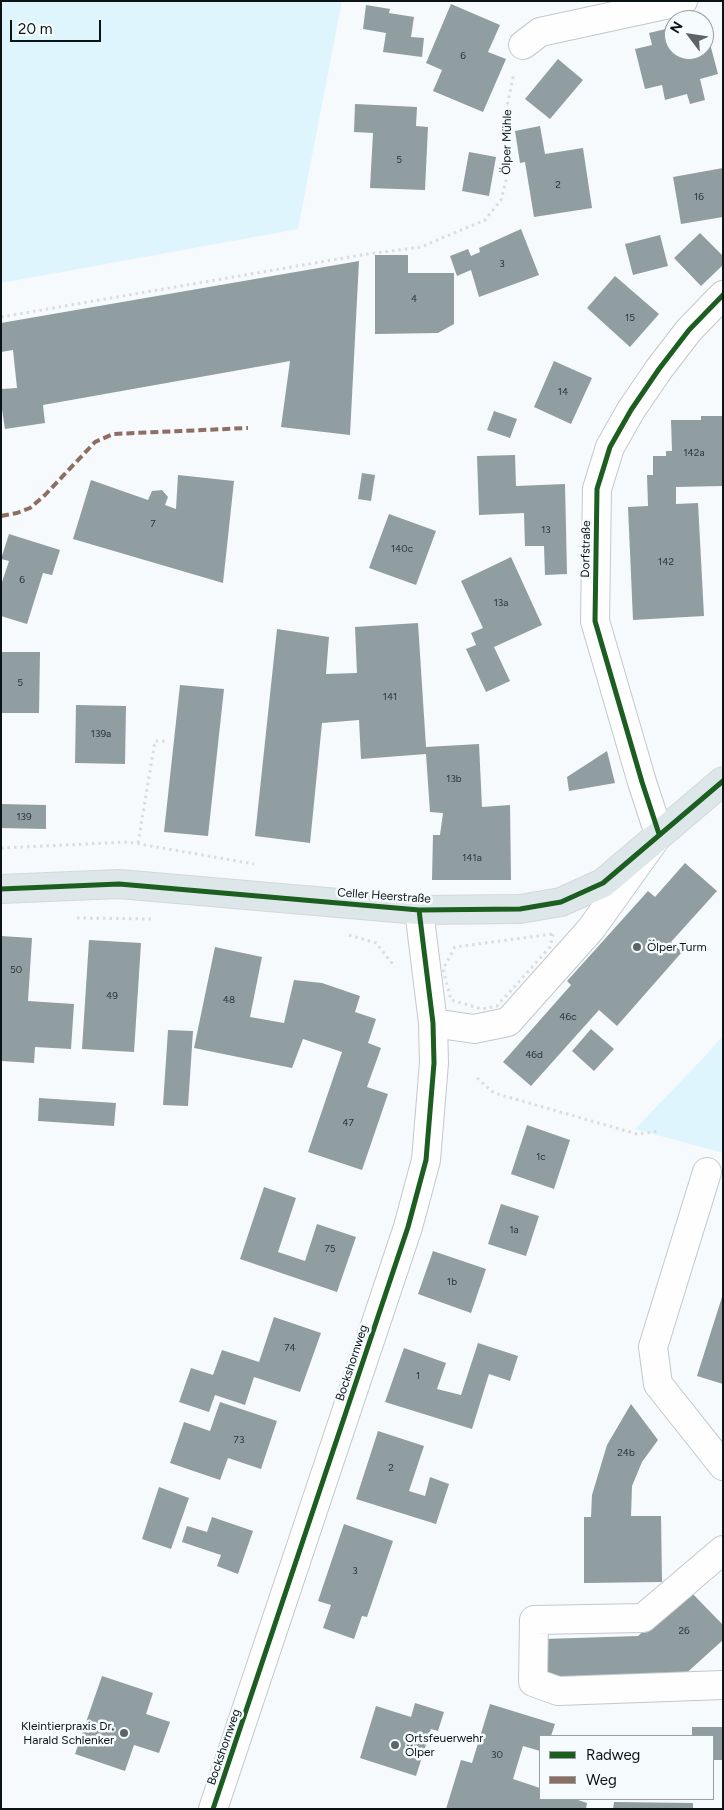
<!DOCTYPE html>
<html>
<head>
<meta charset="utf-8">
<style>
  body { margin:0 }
  #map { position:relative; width:724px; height:1810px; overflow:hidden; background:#f7fafc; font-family:Figtree,sans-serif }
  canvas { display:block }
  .frame { position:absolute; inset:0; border:2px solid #0a1417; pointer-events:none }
  .legend { position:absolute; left:539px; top:1735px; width:175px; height:65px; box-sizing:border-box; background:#f6fbfd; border:1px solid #989fa1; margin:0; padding:6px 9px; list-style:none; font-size:15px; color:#0a1417 }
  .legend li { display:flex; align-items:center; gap:10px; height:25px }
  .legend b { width:25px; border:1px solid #989fa1 }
  .north { position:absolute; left:664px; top:10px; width:50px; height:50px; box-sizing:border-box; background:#f6fbfd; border:1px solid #989fa1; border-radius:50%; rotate:301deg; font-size:14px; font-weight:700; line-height:20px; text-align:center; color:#0a1417 }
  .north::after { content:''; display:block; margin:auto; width:18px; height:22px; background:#5d6467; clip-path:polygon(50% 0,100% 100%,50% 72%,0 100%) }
  .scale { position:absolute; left:10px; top:20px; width:91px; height:22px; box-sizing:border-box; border:2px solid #0a1417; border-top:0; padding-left:6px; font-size:15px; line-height:18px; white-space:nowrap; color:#0a1417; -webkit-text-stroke:4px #f6fbfd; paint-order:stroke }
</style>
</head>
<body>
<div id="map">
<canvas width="724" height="1810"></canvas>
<div class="frame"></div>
<ul class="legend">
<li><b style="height:6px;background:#1b5e20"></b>Radweg</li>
<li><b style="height:6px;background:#8d6e63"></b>Weg</li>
</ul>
<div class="north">N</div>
<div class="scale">20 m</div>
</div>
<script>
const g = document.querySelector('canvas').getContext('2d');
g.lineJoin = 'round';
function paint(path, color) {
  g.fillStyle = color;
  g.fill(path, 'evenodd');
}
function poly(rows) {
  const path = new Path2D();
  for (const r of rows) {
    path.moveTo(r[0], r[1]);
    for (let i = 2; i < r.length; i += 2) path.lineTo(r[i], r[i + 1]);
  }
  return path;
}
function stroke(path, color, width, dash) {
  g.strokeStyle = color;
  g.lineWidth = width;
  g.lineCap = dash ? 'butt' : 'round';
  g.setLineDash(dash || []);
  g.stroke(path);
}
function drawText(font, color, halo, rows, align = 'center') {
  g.font = font + ' Figtree,sans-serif';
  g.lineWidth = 5;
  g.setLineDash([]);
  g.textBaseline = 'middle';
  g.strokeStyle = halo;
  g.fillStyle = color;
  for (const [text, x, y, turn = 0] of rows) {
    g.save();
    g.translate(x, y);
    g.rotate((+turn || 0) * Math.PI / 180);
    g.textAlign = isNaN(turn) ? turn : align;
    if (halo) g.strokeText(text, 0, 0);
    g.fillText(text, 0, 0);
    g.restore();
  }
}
paint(poly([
  [1,1,342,1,298,229,1,283],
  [723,1035,723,1153,635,1129,706,1055]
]), '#def5fd');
paint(poly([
  [451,4,500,25,488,52,506,59,483,112,433,91,442,70,426,63],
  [366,5,390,9,389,13,414,17,411,37,424,38,422,57,383,52,386,33,363,29],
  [704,21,718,74,700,79,705,100,690,104,687,94,665,100,662,85,645,89,635,49,652,45,649,33,674,27,674,50,704,50],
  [558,59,583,80,550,119,525,99],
  [355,104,417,107,416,126,428,127,425,190,370,188,373,133,354,132],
  [540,126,545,154,583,148,592,208,534,217,525,162,520,163,515,131],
  [469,152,496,157,489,196,462,191],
  [723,168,723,217,681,224,673,177],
  [521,229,539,275,479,297,471,270,457,276,450,256,468,249,471,256,480,252,479,248],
  [700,233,723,256,723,265,701,286,674,258],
  [660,235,668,266,633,275,625,244],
  [375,255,408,255,408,273,454,273,454,324,438,333,375,334],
  [359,261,350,435,281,427,290,361,43,405,45,423,5,429,1,403,1,389,17,388,13,350,1,352,1,323],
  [615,276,659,314,630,347,587,308],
  [554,361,592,378,571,424,534,407],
  [494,411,517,419,510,438,487,430],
  [701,416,723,416,723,486,676,487,676,504,698,503,704,616,633,620,628,507,648,506,647,475,653,475,653,456,666,456,666,451,672,451,671,420,701,420],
  [515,455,516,486,565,484,567,574,545,575,544,546,525,546,524,513,479,515,477,456],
  [362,473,375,475,371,501,358,499],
  [178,475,234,481,223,583,73,539,91,480,148,500,152,491,162,490,168,497,165,505,176,509],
  [389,514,436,531,416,585,369,568],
  [9,534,60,550,52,575,43,573,27,624,1,616,1,585,9,561,1,559],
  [511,557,542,625,494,647,510,681,486,692,466,649,476,645,471,633,483,628,461,581],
  [418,623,426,747,479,744,482,807,510,805,511,880,432,880,433,835,440,835,443,813,430,812,426,754,361,759,359,720,322,723,310,843,255,836,277,629,329,637,326,674,357,673,355,627],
  [1,652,40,652,39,713,1,713],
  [180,685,224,689,208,836,164,832],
  [76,705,126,706,125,764,75,763],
  [607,751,615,783,569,791,567,777],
  [1,804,46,805,46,829,1,828],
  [685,863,717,891,671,942,682,952,617,1026,599,1010,531,1086,503,1062,571,985,567,981,648,891,655,897],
  [1,936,32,938,28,1001,74,1004,71,1049,35,1047,34,1063,1,1061],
  [89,940,141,943,134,1052,82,1049],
  [215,947,262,957,250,1017,284,1023,294,980,322,983,360,996,355,1012,376,1019,368,1043,381,1048,367,1087,388,1094,362,1170,308,1152,342,1052,303,1039,292,1068,194,1048],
  [591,1029,614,1049,594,1071,572,1051],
  [168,1030,193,1031,188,1106,163,1105],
  [39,1098,116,1103,114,1126,38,1121],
  [527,1125,570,1140,554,1189,511,1174],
  [264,1187,296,1198,278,1252,305,1261,317,1224,356,1237,337,1292,240,1259],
  [501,1204,539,1216,526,1256,488,1244],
  [433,1251,486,1269,471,1313,418,1294],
  [722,1297,723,1297,723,1384,697,1376],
  [274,1317,321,1333,300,1392,254,1377,245,1405,215,1395,209,1412,179,1402,191,1368,213,1375,222,1350,259,1362],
  [478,1343,518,1356,510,1381,489,1374,472,1429,385,1402,404,1348,446,1363,437,1389,461,1395],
  [220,1402,277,1421,261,1469,228,1458,220,1480,170,1463,184,1422,210,1431],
  [631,1404,658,1440,642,1462,632,1486,631,1516,661,1516,662,1582,584,1583,584,1517,591,1517,592,1495,607,1445],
  [378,1431,424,1446,409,1491,425,1496,430,1477,449,1484,436,1524,356,1499],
  [159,1487,189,1498,171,1549,142,1539],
  [212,1517,253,1531,238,1574,217,1566,221,1555,182,1542,187,1526,207,1532],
  [344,1524,393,1541,367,1617,362,1616,354,1639,323,1628,331,1605,318,1601],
  [689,1590,723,1625,723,1640,682,1677,547,1679,544,1639,638,1636],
  [102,1676,153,1693,146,1714,170,1722,159,1753,134,1745,125,1771,75,1754],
  [415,1703,444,1712,438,1731,431,1729,416,1776,360,1758,376,1706,411,1717],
  [490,1704,555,1724,551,1736,540,1736,540,1751,523,1746,513,1779,540,1788,540,1799,575,1799,587,1803,586,1809,446,1809,461,1760,472,1763],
  [692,1727,723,1727,723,1760,713,1760,713,1736,692,1736],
  [614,1802,693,1803,693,1809,613,1809]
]), '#909da1');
const minor = poly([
  [523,45,540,32,683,1],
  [433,1023,474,1029,508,1022,591,929,659,834,642,782,595,621,597,489,610,447,631,410,659,369,689,330,723,295],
  [707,1172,653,1347,658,1384,723,1466],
  [723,1550,643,1618,534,1620,533,1682,558,1691,723,1685],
  [213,1809,408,1227,426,1160,434,1063,433,1023,419,910]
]);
const major = poly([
  [1,889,119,884,419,910,520,909,561,902,603,883,723,781]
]);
stroke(minor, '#c2c8ca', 30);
stroke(major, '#d4d8d9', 30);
stroke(poly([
  [1,317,361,255,421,247,485,220,501,200,508,173,506,146,507,106,514,73],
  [138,843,155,741,167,741],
  [1,848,128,842,254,864],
  [77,918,151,919],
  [553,934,550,947,497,1006,482,1009,451,1000,443,969,455,947,553,934],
  [349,935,376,943,395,967],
  [477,1078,494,1093,637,1134,660,1131]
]), '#dbdcdd', 3, [2.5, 4]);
stroke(minor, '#fefeff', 28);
stroke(major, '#dde7ea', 28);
stroke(poly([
  [1,516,17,513,30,508,45,495,95,442,113,434,248,428]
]), '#8d6e63', 4, [8, 4]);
stroke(poly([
  [659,834,642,782,595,621,597,489,610,447,631,410,659,369,689,330,723,295],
  [1,889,119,884,419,910,520,909,561,902,603,883,723,781],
  [213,1809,408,1227,426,1160,434,1063,433,1023,419,910]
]), '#1b5e20', 5);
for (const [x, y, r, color] of [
  [637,947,5,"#5d6467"],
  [124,1733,5,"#5d6467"],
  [395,1745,5,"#5d6467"]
]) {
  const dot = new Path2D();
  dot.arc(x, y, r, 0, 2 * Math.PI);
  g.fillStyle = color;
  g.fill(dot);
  stroke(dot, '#f6fbfd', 2);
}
drawText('10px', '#2c363a', null, [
  ["6",463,56],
  ["5",399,160],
  ["2",558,185],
  ["16",699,197],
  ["3",502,264],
  ["4",414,299],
  ["15",630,318],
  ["14",563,392],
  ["142a",694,453],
  ["7",153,524],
  ["13",546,530],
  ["140c",402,549],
  ["142",666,562],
  ["6",22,580],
  ["13a",501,603],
  ["5",20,683],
  ["141",390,697],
  ["139a",101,734],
  ["13b",454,779],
  ["139",24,817],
  ["141a",472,858],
  ["50",16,970],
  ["49",112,996],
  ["48",229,1000],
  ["46c",568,1017],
  ["46d",534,1055],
  ["47",348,1123],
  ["1c",541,1157],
  ["1a",514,1230],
  ["75",330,1249],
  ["1b",452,1282],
  ["74",290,1348],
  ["1",418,1376],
  ["73",239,1440],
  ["24b",626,1453],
  ["2",391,1468],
  ["3",355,1571],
  ["26",684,1631],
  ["30",497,1755]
]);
drawText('12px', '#0a1417', '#f6fbfd', [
  ["Ölper Mühle",507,142,-89],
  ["Dorfstraße",586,549,-89],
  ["Celler Heerstraße",384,896,4],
  ["Bockshornweg",352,1363,-72],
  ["Bockshornweg",224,1747,-71]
]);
drawText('12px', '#0a1417', '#f6fbfd', [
  ["Ölper Turm",647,947],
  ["Kleintierpraxis Dr.",114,1726,"right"],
  ["Harald Schlenker",114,1740,"right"],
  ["Ortsfeuerwehr",405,1738],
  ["Ölper",405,1752]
], 'left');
</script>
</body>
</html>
